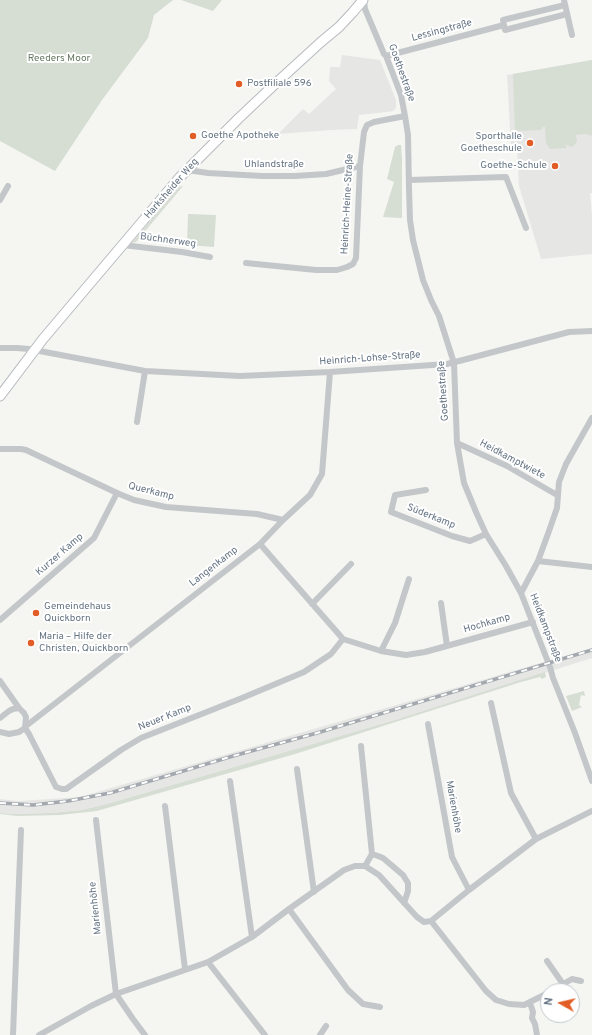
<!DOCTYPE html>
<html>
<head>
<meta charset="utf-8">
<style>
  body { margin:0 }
  #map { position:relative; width:592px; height:1035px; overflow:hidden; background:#f5f6f2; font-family:Overpass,sans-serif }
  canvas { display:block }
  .north { position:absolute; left:540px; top:983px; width:40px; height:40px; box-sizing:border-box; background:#fff; border:1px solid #c1c7cd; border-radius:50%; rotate:278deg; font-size:11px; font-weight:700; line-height:16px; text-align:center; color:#657483 }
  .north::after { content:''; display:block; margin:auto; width:14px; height:18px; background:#e25c25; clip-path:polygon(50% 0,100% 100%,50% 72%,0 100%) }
</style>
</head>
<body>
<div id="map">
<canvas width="592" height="1035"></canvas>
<div class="north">N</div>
</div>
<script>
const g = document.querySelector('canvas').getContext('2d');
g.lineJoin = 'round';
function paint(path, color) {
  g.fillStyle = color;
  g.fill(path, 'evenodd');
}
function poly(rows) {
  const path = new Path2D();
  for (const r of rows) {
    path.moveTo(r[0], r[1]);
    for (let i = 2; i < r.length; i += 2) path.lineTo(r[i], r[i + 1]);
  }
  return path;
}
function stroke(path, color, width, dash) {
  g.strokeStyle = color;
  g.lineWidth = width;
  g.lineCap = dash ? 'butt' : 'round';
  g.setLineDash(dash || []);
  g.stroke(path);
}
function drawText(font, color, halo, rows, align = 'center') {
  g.font = font + ' Overpass,sans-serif';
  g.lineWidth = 4;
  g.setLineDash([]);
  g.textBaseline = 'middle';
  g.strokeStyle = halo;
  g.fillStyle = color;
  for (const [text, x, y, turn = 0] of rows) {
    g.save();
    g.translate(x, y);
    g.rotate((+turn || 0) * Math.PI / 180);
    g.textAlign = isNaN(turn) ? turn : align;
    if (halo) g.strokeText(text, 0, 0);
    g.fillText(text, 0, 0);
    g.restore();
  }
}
paint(poly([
  [342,55,380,60,396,100,396,108,393,111,387,112,359,115,357,129,332,130,278,134,303,109,309,114,336,89,329,81,330,67,340,67],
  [592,60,592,193,590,193,592,216,592,254,541,259,519,186,517,147,511,147,507,75],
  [592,648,592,658,395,720,107,804,82,810,51,813,12,814,0,813,0,799,19,801,80,797]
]), '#e6e7e5');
paint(poly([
  [0,0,173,0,154,15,148,38,102,100,55,171,0,141],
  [181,0,222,0,213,11],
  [592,60,592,136,586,134,576,135,577,141,574,146,571,147,565,144,567,148,550,149,546,143,545,127,543,127,541,130,515,131,513,74],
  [398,145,401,145,402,158,402,218,383,217,394,182,387,179,395,147],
  [183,186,136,242,132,243,179,187],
  [188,214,216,215,214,247,187,245],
  [545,672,546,677,542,679,540,677,521,682,295,754,97,811,60,815,17,816,0,814,0,813,12,814,51,813,82,810,107,804,395,720],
  [584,691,585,696,581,695,579,705,582,707,572,711,566,696]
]), '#d6ddd3');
const secondary = poly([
  [0,396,43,339,180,177,239,118,275,84,321,42,339,27,353,12,363,0]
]);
stroke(secondary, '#b6babe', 11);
stroke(poly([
  [364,0,365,9,384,54,386,56,393,74,401,95,405,116,408,135,409,188,410,220,413,240,423,280,431,300,439,316,454,363,457,443,464,483,476,512,486,534,506,566,521,593,550,667,553,678,575,733,592,781],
  [564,0,572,35],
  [504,25,503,20,565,5],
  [386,56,504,25,505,30,567,14],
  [187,170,208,173,262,176,295,176,326,174,360,166],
  [409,180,506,177,526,228],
  [0,200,8,186],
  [123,245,182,252,210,257],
  [246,263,316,270,337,270,347,267,353,264,356,258,360,166,364,132,367,125,374,122,405,116],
  [0,348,17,348,29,349,145,371,240,376,330,372,447,364,463,360,569,332,592,331],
  [137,422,145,371],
  [457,443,507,466,557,495],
  [0,449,21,449,26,450,117,493,134,500,166,507,257,514,283,520],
  [426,490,395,495,391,512,452,536,470,541,486,534],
  [260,544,343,639,381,651,406,655,425,652,533,622],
  [538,561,592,567],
  [521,593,538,561,549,531,557,508,559,482,566,464,592,418],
  [441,603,447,646],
  [312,604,351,564],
  [0,620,94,538,117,493],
  [381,651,395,623,409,579],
  [0,681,19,708],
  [491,703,511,793,536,839],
  [0,718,9,711,13,709,19,708,24,713,26,717,25,728,19,732,9,734,0,732],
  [428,724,452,857,469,890],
  [26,726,260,544,283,520,310,495,322,474,330,372],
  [25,728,29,734,56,787,62,789,66,789,121,750,141,738,242,698,304,672,331,654,343,639],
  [361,746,372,854,365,866],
  [297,769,314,892],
  [230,781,252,937],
  [165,806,185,969],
  [96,820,116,994,133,1019,145,1035],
  [372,854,378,856,383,858,403,875,408,883,408,891,404,903],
  [289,909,348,990,363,1004,380,1007],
  [431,921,486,991,496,1000,509,1004,524,1005,548,993],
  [547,961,563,984],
  [208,962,265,1035],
  [551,991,572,979,581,981],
  [529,1003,531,1006,533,1012,532,1018,535,1024,537,1035],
  [13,1035,21,830],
  [39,1035,91,1006,116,994,208,962,252,937,289,909,344,870,355,866,365,866,379,875,417,917,424,922,431,921,469,890,536,839,592,811],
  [320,1035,326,1026]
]), '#c3c7ca', 6);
stroke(secondary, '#fff', 9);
const rail = poly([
  [0,803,33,805,68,801,110,793,233,756,317,733,592,650]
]);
stroke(rail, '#a4a9af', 3.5);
stroke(rail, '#fff', 2, [6]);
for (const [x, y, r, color] of [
  [239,84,4,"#e25c25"],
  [193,136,4,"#e25c25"],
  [530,143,4,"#e25c25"],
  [555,166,4,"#e25c25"],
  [36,613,4,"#e25c25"],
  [31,643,4,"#e25c25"]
]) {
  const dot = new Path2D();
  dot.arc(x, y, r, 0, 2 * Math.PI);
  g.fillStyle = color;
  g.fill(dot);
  stroke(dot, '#fff', 1.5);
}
drawText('10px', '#657483', '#fff', [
  ["Lessingstraße",442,31,-15],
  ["Goethestraße",401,73,70],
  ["Uhlandstraße",274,165],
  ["Harksheider Weg",172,189,-49],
  ["Heinrich-Heine-Straße",348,204,-87],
  ["Büchnerweg",168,241,8],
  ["Heinrich-Lohse-Straße",370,359,-4],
  ["Goethestraße",444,391,-94],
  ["Heidkamptwiete",512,460,28],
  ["Querkamp",151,492,14],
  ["Süderkamp",431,517,22],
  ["Kurzer Kamp",60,555,-41],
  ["Langenkamp",214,567,-38],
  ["Hochkamp",487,624,-16],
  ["Heidkampstraße",545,628,69],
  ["Neuer Kamp",165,718,-22],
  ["Marienhöhe",453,807,80],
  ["Marienhöhe",96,908,-96]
]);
drawText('10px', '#677a63', '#fff', [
  ["Reeders Moor",59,59]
]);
drawText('10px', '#657483', '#fff', [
  ["Postfiliale 596",247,84],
  ["Goethe Apotheke",201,136],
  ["Sporthalle",522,137,"right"],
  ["Goetheschule",522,149,"right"],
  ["Goethe-Schule",547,166,"right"],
  ["Gemeindehaus",44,607],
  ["Quickborn",44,619],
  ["Maria – Hilfe der",39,637],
  ["Christen, Quickborn",39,649]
], 'left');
</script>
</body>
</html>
